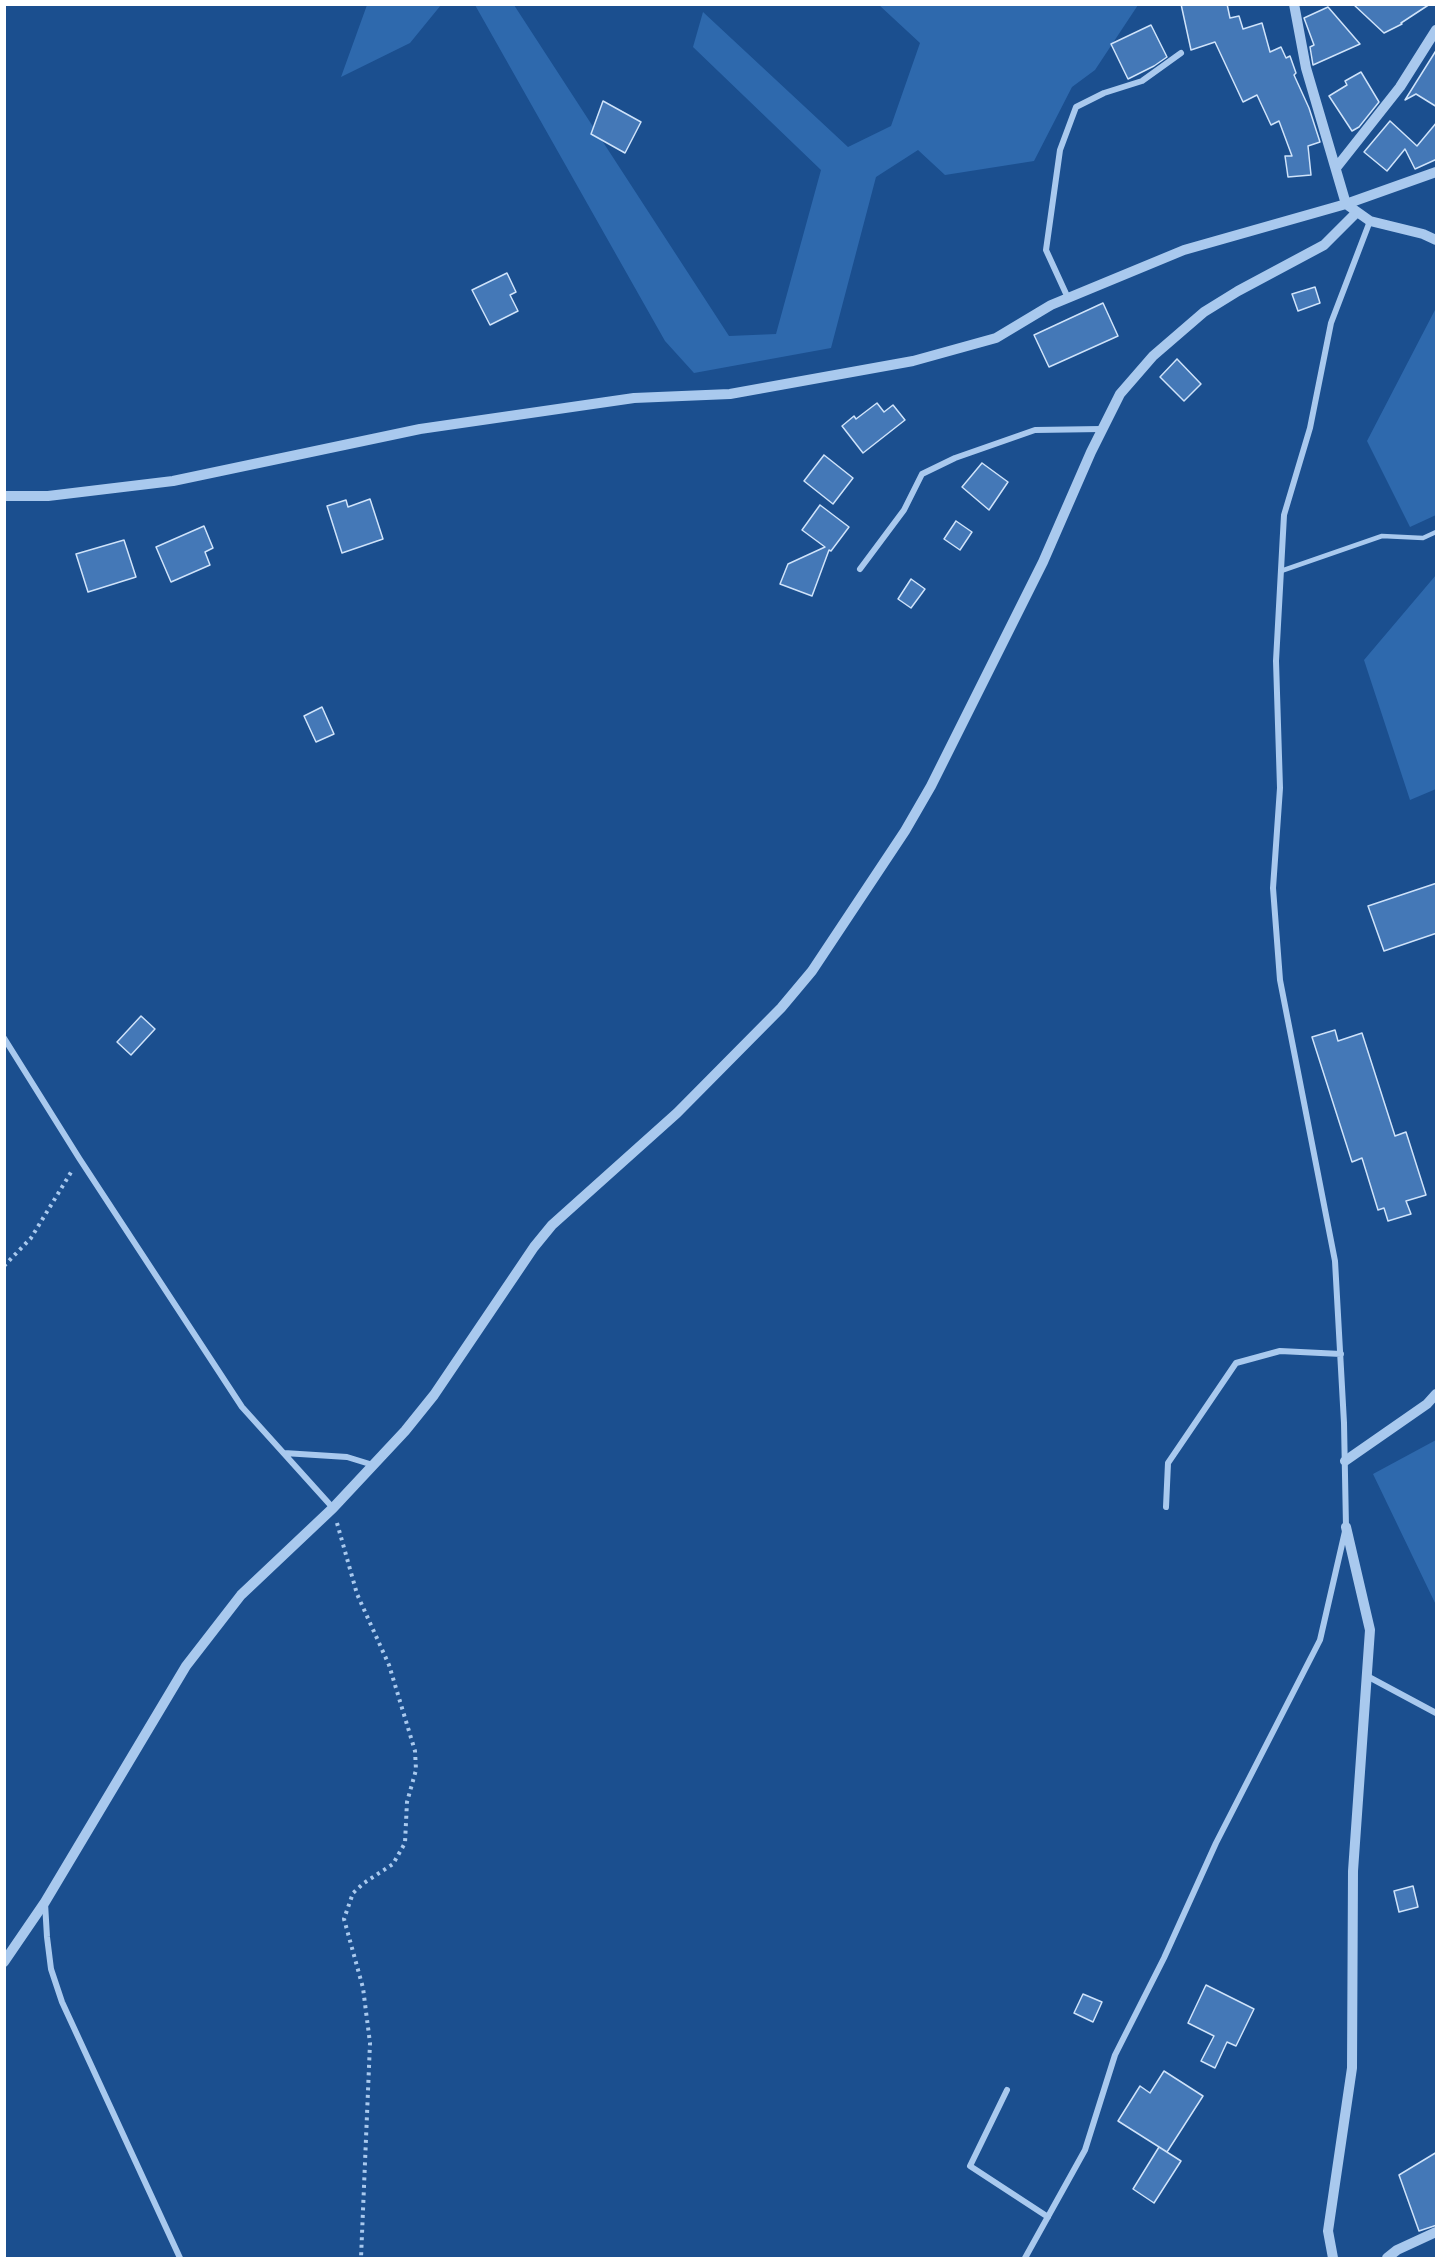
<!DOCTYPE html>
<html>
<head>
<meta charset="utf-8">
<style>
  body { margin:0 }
  #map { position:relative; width:1441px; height:2263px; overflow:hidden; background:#1b4f8f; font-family:"Work Sans",sans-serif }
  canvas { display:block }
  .frame { position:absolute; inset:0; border:6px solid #fff; pointer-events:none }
</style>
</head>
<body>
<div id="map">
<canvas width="1441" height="2263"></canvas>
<div class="frame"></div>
</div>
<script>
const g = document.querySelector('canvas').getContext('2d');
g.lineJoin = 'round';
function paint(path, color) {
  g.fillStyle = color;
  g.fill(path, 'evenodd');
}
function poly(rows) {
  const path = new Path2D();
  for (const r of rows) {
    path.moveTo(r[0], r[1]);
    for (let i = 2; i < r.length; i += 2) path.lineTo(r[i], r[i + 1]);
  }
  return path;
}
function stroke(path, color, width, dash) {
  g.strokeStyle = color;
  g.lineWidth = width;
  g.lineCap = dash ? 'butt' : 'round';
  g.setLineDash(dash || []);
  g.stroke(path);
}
paint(poly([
  [367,5,441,5,410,43,341,77],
  [475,5,514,5,729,336,776,334,821,170,693,47,703,12,848,147,891,126,920,43,879,5,1138,5,1095,70,1072,87,1034,161,945,175,918,150,876,177,831,348,694,373,665,341],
  [1436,308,1436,515,1410,527,1367,441],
  [1436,575,1436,789,1410,800,1364,660],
  [1436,1440,1436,1605,1373,1474]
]), '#2e69ad');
const building = poly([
  [1181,4,1227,4,1230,18,1239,16,1243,29,1262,23,1270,52,1281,47,1286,58,1290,56,1296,73,1294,75,1309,108,1320,142,1308,146,1311,175,1288,177,1285,156,1292,156,1279,121,1271,125,1257,95,1243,102,1215,42,1191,50,1181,4],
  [1353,4,1430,4,1401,23,1402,24,1384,33,1353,4],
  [1328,7,1360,44,1313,65,1310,47,1314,45,1304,18,1328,7],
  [1151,25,1167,57,1154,66,1128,79,1111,44,1151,25],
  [1437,49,1437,107,1416,94,1405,100,1437,49],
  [1361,72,1379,102,1359,127,1352,131,1329,96,1347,85,1345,81,1361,72],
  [603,101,641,122,625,153,591,134,603,101],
  [1390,121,1417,146,1437,122,1437,159,1415,169,1405,149,1387,171,1364,152,1390,121],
  [507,273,516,292,510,295,518,311,490,325,472,290,507,273],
  [1315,287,1320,303,1298,311,1292,294,1315,287],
  [1103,303,1118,336,1049,367,1034,335,1103,303],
  [1177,359,1201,384,1184,401,1160,377,1177,359],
  [877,403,884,412,893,405,905,420,863,453,842,426,854,416,856,419,877,403],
  [824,455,853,478,833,504,804,481,824,455],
  [982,463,1008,482,989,510,962,487,982,463],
  [370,499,383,539,342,553,327,506,346,500,348,507,370,499],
  [820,505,849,527,831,551,829,550,812,596,780,584,788,564,825,547,802,530,820,505],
  [956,521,972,532,960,550,944,539,956,521],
  [204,526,213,548,205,552,210,565,171,582,156,547,204,526],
  [124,540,136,577,88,592,76,554,124,540],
  [911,579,925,589,911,608,898,599,911,579],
  [322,707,334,734,316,742,304,716,322,707],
  [1437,883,1437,933,1384,951,1368,906,1437,883],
  [141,1016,155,1029,131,1055,117,1042,141,1016],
  [1335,1030,1338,1041,1362,1033,1395,1136,1406,1132,1426,1195,1406,1201,1411,1214,1388,1221,1384,1208,1378,1210,1362,1158,1352,1162,1312,1037,1335,1030],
  [1413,1886,1418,1907,1399,1912,1394,1891,1413,1886],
  [1206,1985,1254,2009,1236,2046,1227,2042,1215,2068,1201,2061,1214,2036,1188,2023,1206,1985],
  [1083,1994,1102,2002,1093,2022,1074,2013,1083,1994],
  [1164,2071,1203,2096,1167,2152,1118,2121,1140,2086,1150,2093,1164,2071],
  [1159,2147,1181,2161,1154,2203,1133,2189,1159,2147],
  [1437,2152,1437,2225,1419,2231,1399,2175,1437,2152]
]);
paint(building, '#4478b7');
stroke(building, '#cfe3fa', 1.5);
stroke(poly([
  [4,1266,31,1238,73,1169],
  [337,1523,357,1594,389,1665,415,1751,416,1770,407,1802,405,1843,393,1864,364,1883,353,1893,344,1919,363,1988,370,2043,361,2258]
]), '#a9c9ee', 4, [3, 4.5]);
stroke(poly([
  [1281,571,1382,536,1423,538,1436,532]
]), '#a9c9ee', 4.5);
stroke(poly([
  [1068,298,1046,250,1060,150,1076,107,1104,93,1142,81,1181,53],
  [860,569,904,510,922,474,955,458,1035,430,1101,429],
  [4,1038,79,1158,242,1407,333,1508],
  [284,1453,347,1457,373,1465],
  [1166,1507,1168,1463,1236,1363,1280,1351,1341,1354],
  [1367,1676,1436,1713],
  [45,1903,47,1937,51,1969,62,2002,180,2258],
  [1007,2090,970,2166,1048,2217],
  [1025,2258,1085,2150,1115,2055,1164,1958,1216,1843,1320,1640,1346,1527,1344,1423,1335,1261,1280,980,1273,888,1280,788,1276,661,1284,515,1310,428,1331,323,1370,221]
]), '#a9c9ee', 6);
stroke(poly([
  [1294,4,1306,68,1346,204,1370,221,1423,234,1436,240],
  [1336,168,1400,87,1436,30],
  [4,496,48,496,173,481,420,429,634,398,730,394,913,361,996,338,1051,305,1184,250,1346,204,1436,172],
  [1345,1461,1427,1404,1436,1394],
  [4,1962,45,1902,186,1666,241,1595,333,1508,405,1431,434,1395,534,1247,552,1225,677,1113,781,1008,812,971,905,831,931,786,1043,562,1091,452,1120,394,1153,356,1204,312,1238,291,1324,245,1357,212],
  [1333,2258,1328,2231,1352,2068,1353,1871,1370,1630,1346,1527],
  [1387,2258,1397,2250,1436,2232]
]), '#a9c9ee', 10);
</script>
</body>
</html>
